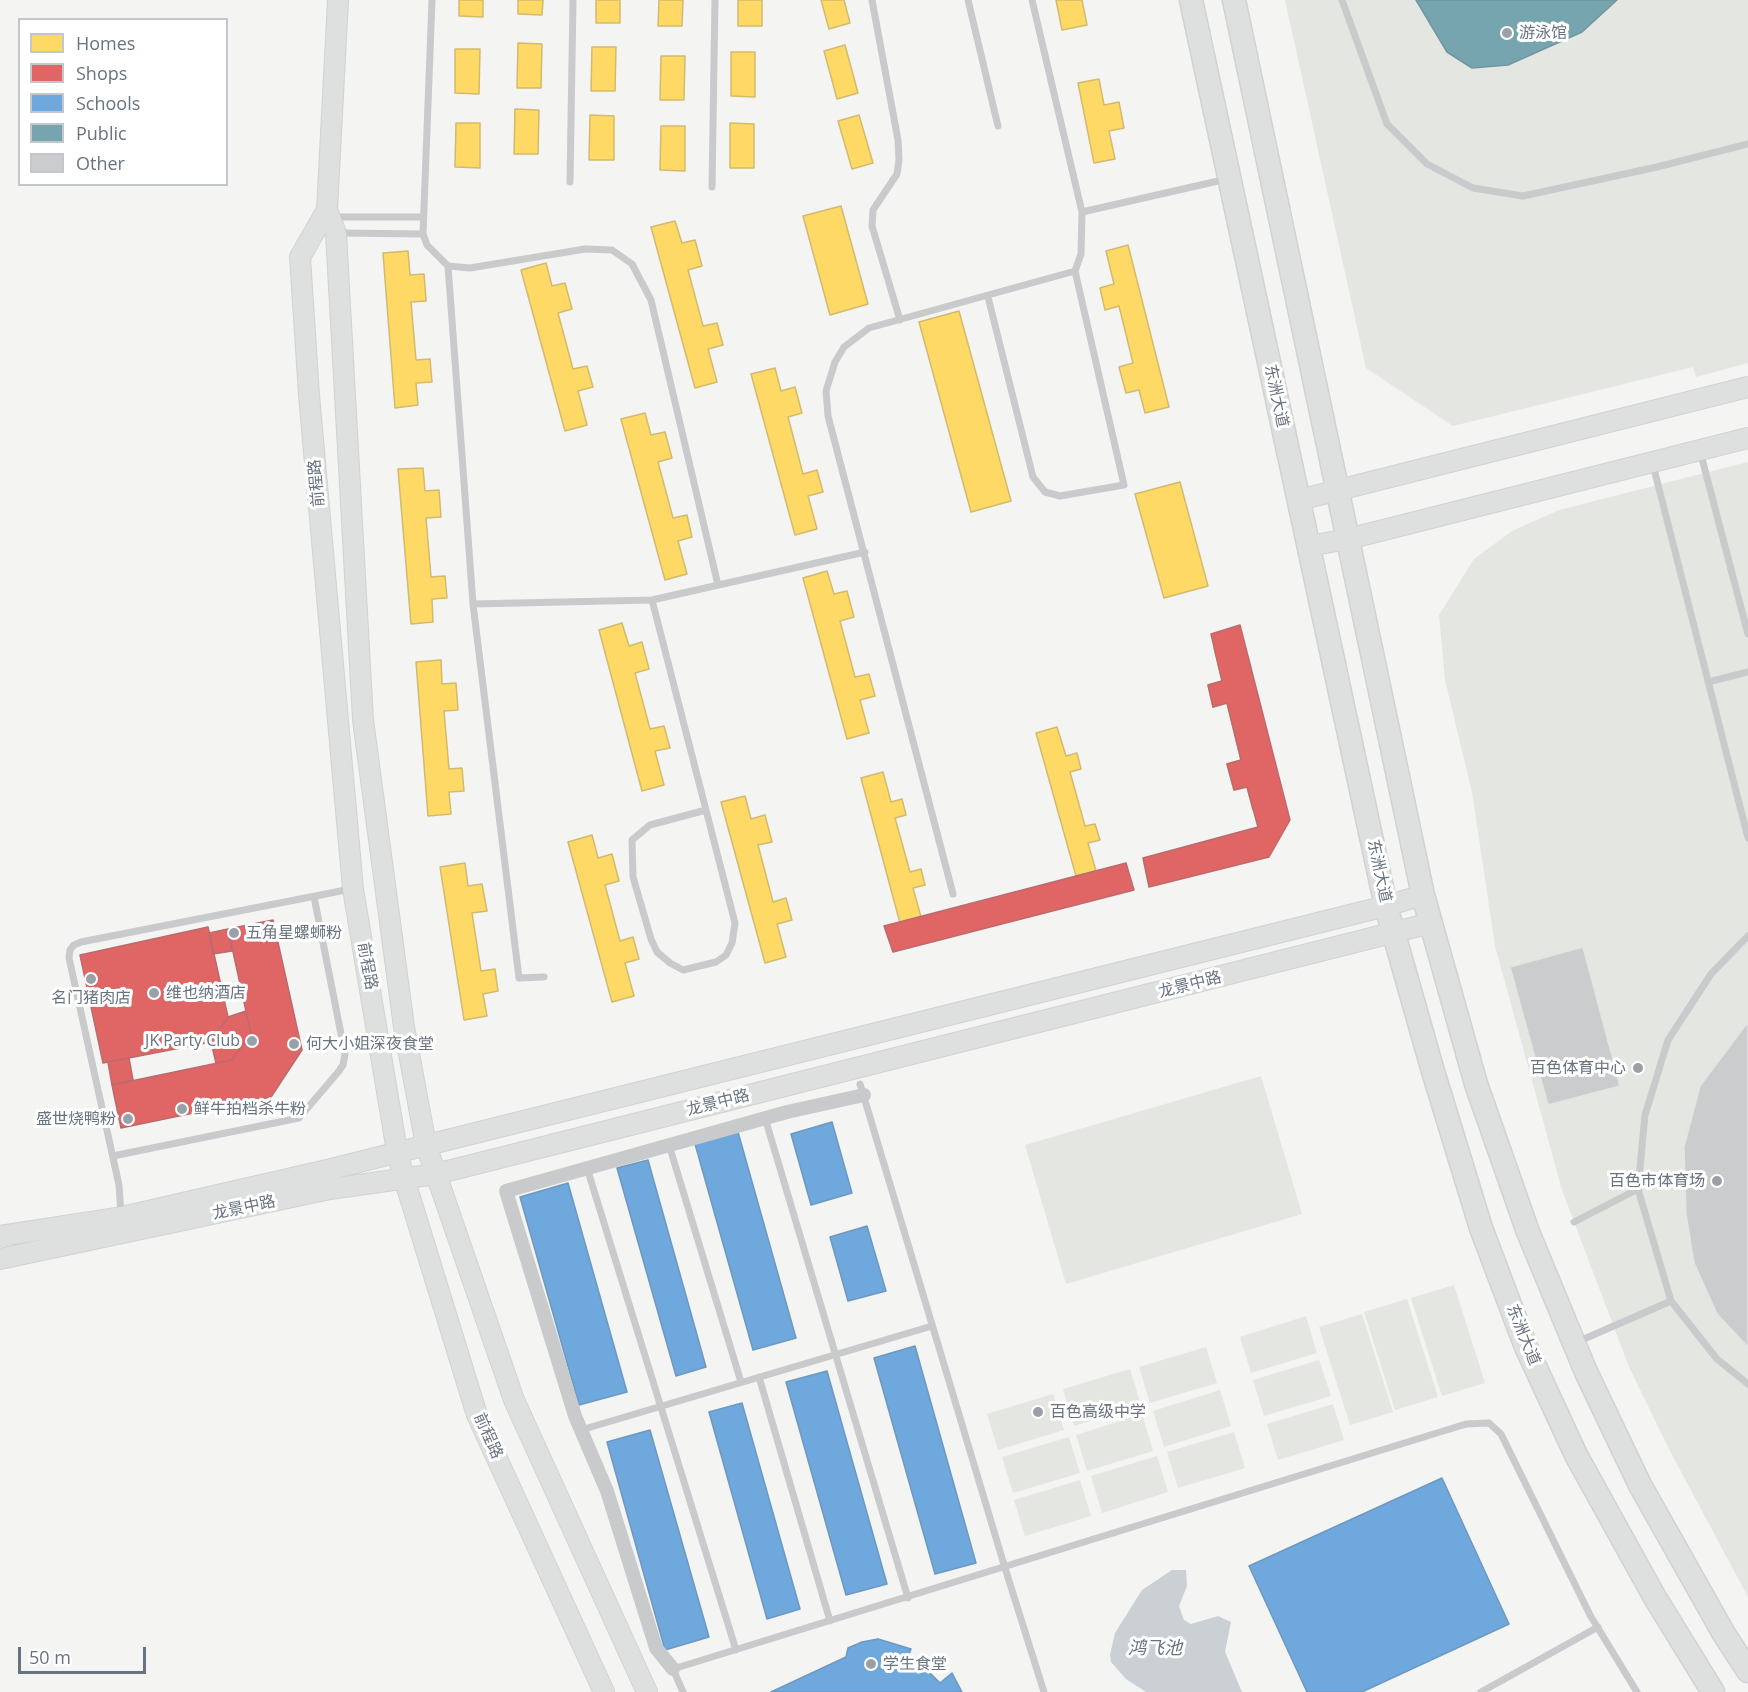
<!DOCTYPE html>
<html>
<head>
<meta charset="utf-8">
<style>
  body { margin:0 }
  #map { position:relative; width:1748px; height:1692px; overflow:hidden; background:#f4f4f3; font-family:"Open Sans",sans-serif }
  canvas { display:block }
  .legend { position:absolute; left:18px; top:18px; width:210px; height:168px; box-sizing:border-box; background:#fff; border:2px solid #c3c7cc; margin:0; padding:8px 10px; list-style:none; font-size:18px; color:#687380 }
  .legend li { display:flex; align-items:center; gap:12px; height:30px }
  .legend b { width:30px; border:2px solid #c3c7cc }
  .scale { position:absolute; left:18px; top:1647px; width:128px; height:27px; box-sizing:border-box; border:3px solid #687380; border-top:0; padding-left:8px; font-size:18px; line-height:21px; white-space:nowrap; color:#687380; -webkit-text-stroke:4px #fff; paint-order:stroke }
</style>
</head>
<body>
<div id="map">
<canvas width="1748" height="1692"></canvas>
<ul class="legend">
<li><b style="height:16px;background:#ffd966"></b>Homes</li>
<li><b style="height:16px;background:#e06666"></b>Shops</li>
<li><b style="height:16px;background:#6fa8dc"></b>Schools</li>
<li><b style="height:16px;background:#76a5af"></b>Public</li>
<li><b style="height:16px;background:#cbcccd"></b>Other</li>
</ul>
<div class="scale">50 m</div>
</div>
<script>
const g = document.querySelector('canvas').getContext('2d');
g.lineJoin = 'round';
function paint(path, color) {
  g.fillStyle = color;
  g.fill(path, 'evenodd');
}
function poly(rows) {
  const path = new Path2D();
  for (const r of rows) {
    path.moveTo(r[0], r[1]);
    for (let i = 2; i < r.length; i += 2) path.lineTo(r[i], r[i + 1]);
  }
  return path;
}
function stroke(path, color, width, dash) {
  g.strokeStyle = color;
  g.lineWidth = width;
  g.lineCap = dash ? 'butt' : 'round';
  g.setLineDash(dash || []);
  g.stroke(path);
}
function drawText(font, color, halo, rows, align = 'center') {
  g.font = font + ' "Open Sans","Noto Sans SC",sans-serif';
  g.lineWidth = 6;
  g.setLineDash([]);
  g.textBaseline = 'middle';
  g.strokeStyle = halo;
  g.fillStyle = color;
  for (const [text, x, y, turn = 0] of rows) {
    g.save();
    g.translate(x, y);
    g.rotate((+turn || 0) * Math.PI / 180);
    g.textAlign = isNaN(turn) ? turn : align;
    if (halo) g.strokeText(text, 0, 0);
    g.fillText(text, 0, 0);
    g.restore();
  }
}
paint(poly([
  [1285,0,1748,0,1748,363,1696,377,1693,367,1453,426,1366,368],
  [1748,462,1748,1597,1671,1453,1629,1367,1562,1190,1495,946,1472,792,1445,680,1439,615,1474,559,1512,531,1559,510],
  [1261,1076,1302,1214,1066,1284,1025,1145],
  [1454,1285,1485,1383,1442,1396,1411,1298],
  [1407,1299,1438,1397,1395,1410,1364,1312],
  [1362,1314,1393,1412,1350,1425,1319,1327],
  [1306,1316,1317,1353,1251,1373,1240,1337],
  [1206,1347,1217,1383,1150,1403,1139,1367],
  [1319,1360,1331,1396,1264,1416,1253,1380],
  [1130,1369,1141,1405,1074,1426,1063,1389],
  [1220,1390,1231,1426,1164,1447,1153,1411],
  [1053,1394,1064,1430,998,1450,987,1414],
  [1333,1404,1344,1440,1278,1460,1267,1424],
  [1142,1414,1153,1451,1087,1471,1076,1435],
  [1234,1432,1245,1468,1178,1488,1167,1452],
  [1069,1437,1080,1473,1013,1493,1002,1457],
  [1157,1456,1168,1492,1102,1513,1091,1476],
  [1080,1480,1091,1516,1025,1536,1014,1500]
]), '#e4e6e2');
paint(poly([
  [1172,1570,1186,1570,1187,1586,1179,1606,1184,1620,1191,1624,1218,1616,1231,1622,1225,1652,1242,1692,1146,1692,1126,1679,1111,1662,1110,1655,1115,1633,1142,1590]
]), '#cad0d3');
const homes = poly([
  [459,0,483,0,483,17,459,16,459,0],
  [518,0,543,0,542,15,518,14,518,0],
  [596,0,620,0,620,23,596,23,596,0],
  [659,0,683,0,682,26,658,26,659,0],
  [738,0,762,0,762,26,738,26,738,0],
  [821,0,844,0,850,23,829,29,821,0],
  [1056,0,1082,0,1087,25,1062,30,1056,0],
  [518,43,542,44,541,88,517,88,518,43],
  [845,45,858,93,837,99,824,51,845,45],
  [592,47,616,47,615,91,591,91,592,47],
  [455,49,480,49,479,94,455,93,455,49],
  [731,52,755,52,755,97,731,96,731,52],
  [661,56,685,56,684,100,660,100,661,56],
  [1099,79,1104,105,1119,102,1124,128,1109,131,1115,159,1094,163,1078,83,1099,79],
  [515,109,539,110,538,154,514,154,515,109],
  [590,115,614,116,614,160,589,160,590,115],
  [859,115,873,163,852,169,838,121,859,115],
  [456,123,480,123,480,168,455,167,456,123],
  [730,123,754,124,754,168,730,168,730,123],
  [661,126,685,126,685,171,660,170,661,126],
  [841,206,868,304,830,315,803,216,841,206],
  [675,221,682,243,695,240,702,266,688,270,703,326,717,323,723,345,708,349,717,382,695,388,651,227,675,221],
  [1128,245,1169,407,1145,413,1139,390,1126,393,1119,367,1133,363,1119,306,1105,310,1100,288,1114,284,1106,251,1128,245],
  [408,251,410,275,424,274,426,301,411,302,416,360,430,359,432,382,416,383,418,405,395,408,383,253,408,251],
  [546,263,552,286,565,283,572,309,558,313,573,369,587,366,593,387,578,391,587,425,565,431,521,270,546,263],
  [959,311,1011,501,971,512,919,322,959,311],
  [775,368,781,391,795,387,802,413,788,417,803,474,817,470,823,492,808,496,817,529,795,535,751,374,775,368],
  [645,413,651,435,665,432,672,458,658,462,673,518,687,515,692,537,678,541,687,574,665,580,621,419,645,413],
  [423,468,425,491,439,490,441,517,426,518,431,577,445,576,447,598,432,599,433,622,411,624,398,469,423,468],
  [1180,482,1208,586,1164,598,1135,494,1180,482],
  [827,571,834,594,847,591,854,617,840,621,855,677,869,674,875,696,860,700,869,733,847,739,803,578,827,571],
  [622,623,629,646,642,642,649,669,635,673,650,729,664,726,670,748,655,751,664,785,642,791,599,630,622,623],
  [1236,642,1277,804,1253,810,1247,787,1234,790,1227,764,1241,760,1227,703,1213,707,1208,685,1222,681,1214,648,1236,642],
  [441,660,442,684,456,683,458,710,444,711,449,769,462,768,464,791,449,792,451,814,428,816,416,662,441,660],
  [1057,727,1066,756,1077,753,1081,769,1070,772,1085,826,1095,824,1100,840,1088,843,1096,871,1076,876,1036,733,1057,727],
  [883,772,891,802,902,799,906,815,895,818,910,872,921,869,925,885,913,888,921,917,900,923,861,778,883,772],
  [745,796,751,819,765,815,772,842,758,845,773,902,786,898,792,920,777,924,786,957,765,963,721,802,745,796],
  [592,835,598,858,612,854,619,881,605,885,620,941,633,937,639,959,625,963,634,996,612,1002,568,842,592,835],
  [465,863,468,886,482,884,487,911,472,913,481,971,495,969,498,991,483,994,487,1016,464,1020,440,867,465,863]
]);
paint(homes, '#ffd966');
stroke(homes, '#d2ba6e', 1.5);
const shops = poly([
  [1240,625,1290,820,1269,857,1149,887,1143,858,1258,827,1247,787,1234,790,1227,764,1241,760,1227,703,1213,707,1208,685,1222,681,1211,634,1240,625],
  [1126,863,1134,890,893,952,884,926,1126,863],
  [273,920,302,1050,271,1097,121,1128,112,1085,232,1060,251,1034,228,929,273,920],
  [208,927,228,1017,211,1042,103,1063,80,955,208,927],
  [228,929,232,951,213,954,209,933,228,929],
  [246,1011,251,1034,232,1060,216,1063,211,1042,228,1017,246,1011],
  [129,1058,133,1080,112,1085,108,1062,129,1058]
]);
paint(shops, '#e06666');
stroke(shops, '#bc6a6e', 1.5);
const schools = poly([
  [832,1122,852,1193,811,1205,791,1134,832,1122],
  [738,1132,796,1338,753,1350,695,1144,738,1132],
  [648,1160,706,1367,676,1376,617,1168,648,1160],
  [568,1183,627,1392,579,1405,520,1197,568,1183],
  [867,1226,886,1291,848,1301,830,1237,867,1226],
  [915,1346,976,1563,935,1574,874,1358,915,1346],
  [827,1371,887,1584,846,1595,786,1382,827,1371],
  [742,1403,800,1609,767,1619,709,1412,742,1403],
  [650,1430,709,1637,665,1650,607,1442,650,1430],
  [1442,1478,1509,1624,1362,1692,1307,1692,1249,1566,1442,1478],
  [878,1639,911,1649,906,1662,928,1671,940,1683,952,1673,962,1692,771,1692,846,1657,848,1648,862,1642,878,1639]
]);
paint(schools, '#6fa8dc');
stroke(schools, '#6d98c0', 1.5);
const public = poly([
  [1416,0,1617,0,1582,32,1508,65,1472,68,1447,52,1416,0]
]);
paint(public, '#76a5af');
stroke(public, '#7296a1', 1.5);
const building = poly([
  [1583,947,1620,1086,1548,1105,1510,967,1583,947],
  [1748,1022,1748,1347,1717,1314,1694,1263,1686,1214,1684,1147,1700,1086,1748,1022]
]);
paint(building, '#cbcccd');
stroke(building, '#e4e4e2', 1.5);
const secondary = poly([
  [327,210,338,0],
  [1299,500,1748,387],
  [1309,546,1348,539,1748,438],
  [0,1236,122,1217,327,1170,1386,906,1423,895],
  [0,1259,330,1189,436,1174,1431,923],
  [604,1692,477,1415,404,1178,397,1151,353,889,309,395,300,257,327,210,336,233,363,720,404,1027,426,1145,514,1400,647,1692]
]);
const primary = poly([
  [1191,0,1386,906,1432,1068,1481,1228,1526,1347,1576,1455,1654,1596,1713,1692],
  [1234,0,1423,895,1476,1084,1528,1232,1586,1372,1640,1485,1724,1634,1748,1671]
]);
stroke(secondary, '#d1d2d2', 22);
stroke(primary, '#d1d2d3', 25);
stroke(poly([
  [432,0,423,234,427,245,448,266,470,268,585,249,612,250,632,264,651,300,718,585],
  [872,0,898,140,899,160,897,174,873,210,872,226,900,320],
  [968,0,998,126],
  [1342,0,1387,124,1427,164,1473,188,1523,196,1657,167,1748,144],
  [570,182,573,0],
  [712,187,715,0],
  [1082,212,1227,179],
  [333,217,423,217],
  [338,233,423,234],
  [448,266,473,604,519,978,544,977],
  [988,297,1033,477,1045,492,1060,496,1124,485,1075,271],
  [1700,451,1748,634],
  [1653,465,1748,838],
  [652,600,706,810,735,923,732,943,726,955,716,962,683,970,670,963,657,952,651,939,633,877,632,840,650,825,706,810],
  [473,604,652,600,865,552],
  [1708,682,1748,672],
  [953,894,828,416,826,391,835,362,844,347,869,328,1075,271,1081,254,1082,212,1032,0],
  [1748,936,1711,974,1668,1040,1645,1115,1638,1189,1671,1301,1717,1359,1748,1384],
  [860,1084,1005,1568,1044,1692],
  [765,1118,908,1598],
  [669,1145,741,1382],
  [113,1156,299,1118,339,1071,343,1065,345,1054,314,897],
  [587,1168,736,1650],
  [121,1214,119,1185,69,958,70,950,74,945,81,942,351,889],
  [1574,1222,1638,1189],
  [1577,1342,1671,1301],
  [759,1377,830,1621],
  [581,1430,932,1326],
  [683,1692,673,1669,1466,1424,1489,1423,1501,1434,1590,1615,1637,1692],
  [1481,1692,1598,1627]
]), '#c9cacb', 7);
stroke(poly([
  [673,1669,656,1648,607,1491,575,1416,506,1191,787,1112,864,1095]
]), '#c9cacb', 14);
stroke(secondary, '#dedfdf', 20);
stroke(primary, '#dedfdf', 22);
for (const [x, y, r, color] of [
  [1507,33,6,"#99a0a8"],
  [234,933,6,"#99a0a8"],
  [91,979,6,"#99a0a8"],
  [154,993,6,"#99a0a8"],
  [252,1041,6,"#99a0a8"],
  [294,1044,6,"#99a0a8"],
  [1638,1068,6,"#99a0a8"],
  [182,1109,6,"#99a0a8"],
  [128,1119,6,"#99a0a8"],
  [1717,1181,6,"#99a0a8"],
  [1038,1412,6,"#99a0a8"],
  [871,1664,6,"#99a0a8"]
]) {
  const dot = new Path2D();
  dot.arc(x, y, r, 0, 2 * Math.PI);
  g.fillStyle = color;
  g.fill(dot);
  stroke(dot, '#fff', 2);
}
drawText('16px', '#687380', '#fff', [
  ["游泳馆",1519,33],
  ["五角星螺蛳粉",246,933],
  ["维也纳酒店",166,993],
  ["名门猪肉店",91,998,"center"],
  ["JK Party Club",240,1041,"right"],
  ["何大小姐深夜食堂",306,1044],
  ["百色体育中心",1626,1068,"right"],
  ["鲜牛拍档杀牛粉",194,1109],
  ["盛世烧鸭粉",116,1119,"right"],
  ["百色市体育场",1705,1181,"right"],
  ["百色高级中学",1050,1412],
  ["学生食堂",883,1664]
], 'left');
drawText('16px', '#687380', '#fff', [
  ["东洲大道",1276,396,78],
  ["前程路",317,483,-95],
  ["东洲大道",1379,871,78],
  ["前程路",367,966,80],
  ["龙景中路",1190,985,-14],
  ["龙景中路",718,1103,-14],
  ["龙景中路",244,1208,-12],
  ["东洲大道",1523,1335,68],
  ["前程路",488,1436,66]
]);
drawText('italic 18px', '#63737c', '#fff', [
  ["鸿飞池",1155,1649]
]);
</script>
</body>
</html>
